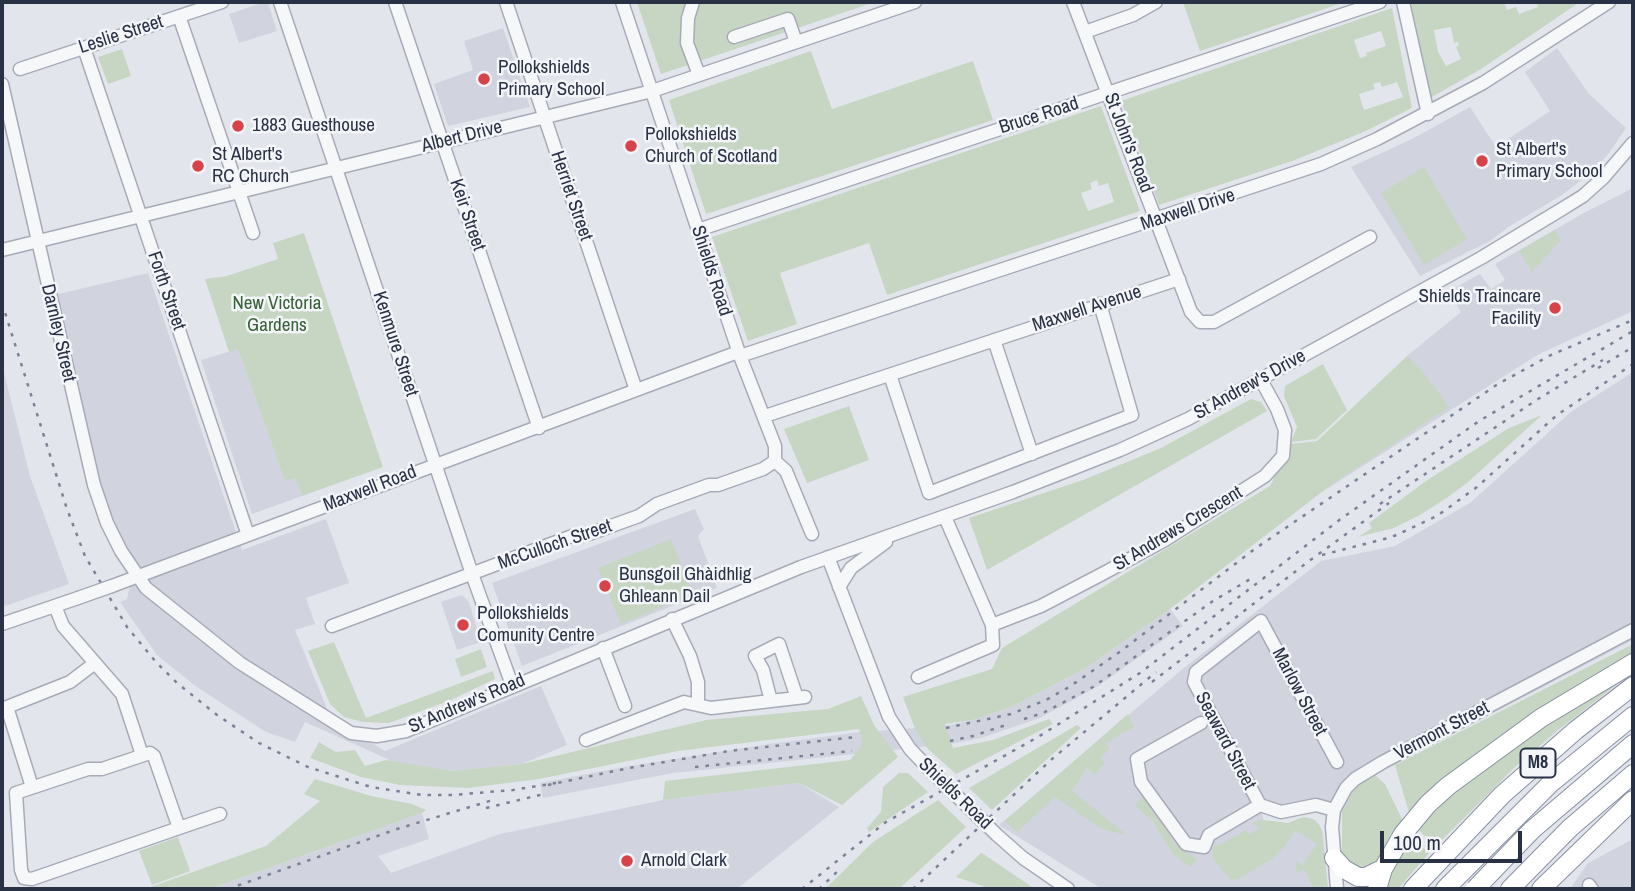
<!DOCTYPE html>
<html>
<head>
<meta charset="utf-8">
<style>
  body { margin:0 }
  #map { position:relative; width:1635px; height:891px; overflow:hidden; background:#e3e5ec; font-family:"Archivo Narrow",sans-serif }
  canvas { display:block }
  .frame { position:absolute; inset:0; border:4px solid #293145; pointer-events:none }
  .scale { position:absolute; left:1380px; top:831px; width:142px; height:32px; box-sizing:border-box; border:4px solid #293145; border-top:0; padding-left:9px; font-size:21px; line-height:24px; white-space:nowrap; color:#293145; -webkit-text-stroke:5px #f3f5f9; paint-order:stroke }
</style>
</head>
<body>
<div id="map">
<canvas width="1635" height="891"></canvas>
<div class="frame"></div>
<div class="scale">100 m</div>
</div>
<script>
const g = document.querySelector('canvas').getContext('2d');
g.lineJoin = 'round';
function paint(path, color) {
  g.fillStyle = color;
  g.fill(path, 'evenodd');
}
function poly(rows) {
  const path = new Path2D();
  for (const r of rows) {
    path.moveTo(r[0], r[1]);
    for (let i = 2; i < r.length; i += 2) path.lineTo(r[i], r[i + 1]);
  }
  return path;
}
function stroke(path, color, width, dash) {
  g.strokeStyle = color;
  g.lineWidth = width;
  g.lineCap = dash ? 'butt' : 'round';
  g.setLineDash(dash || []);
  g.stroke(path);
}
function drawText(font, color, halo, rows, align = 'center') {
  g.font = font + ' "Archivo Narrow",sans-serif';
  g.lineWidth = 5;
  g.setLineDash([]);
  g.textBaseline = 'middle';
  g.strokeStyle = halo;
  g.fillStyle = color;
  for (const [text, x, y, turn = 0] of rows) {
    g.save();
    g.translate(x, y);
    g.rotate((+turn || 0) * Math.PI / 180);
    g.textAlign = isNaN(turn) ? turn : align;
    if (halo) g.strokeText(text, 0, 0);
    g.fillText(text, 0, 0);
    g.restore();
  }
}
paint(poly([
  [265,2,268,3,277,31,239,43,229,14],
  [503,28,530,107,448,126,434,84,473,70,464,41],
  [1557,48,1589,94,1626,128,1607,156,1584,178,1562,195,1510,226,1490,241,1420,276,1351,167,1414,138,1470,107,1496,147,1550,111,1525,72],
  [1633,188,1633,311,1539,354,1325,490,1304,465,1407,356,1461,312,1449,291,1480,274,1491,289,1505,280,1495,264,1582,214],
  [148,273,242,550,326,519,349,583,306,598,315,624,295,630,330,716,385,751,541,686,567,745,522,764,452,771,403,766,305,722,295,742,266,732,194,685,157,655,120,602,127,599,134,567,108,523,54,295],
  [238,349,285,480,295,477,302,496,252,514,201,360],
  [2,365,30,476,69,584,2,607],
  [1633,372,1633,640,1365,780,1353,792,1342,812,1262,813,1265,826,1272,836,1299,818,1311,818,1319,824,1323,833,1328,889,1102,889,999,825,1185,667,1321,561,1395,546,1470,503,1572,411],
  [695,509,704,529,698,536,717,588,522,666,492,583],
  [462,595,469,602,481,642,457,650,441,602],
  [1170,609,1183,626,1098,686,1040,718,981,738,951,744,673,773,543,798,540,783,624,767,769,744,860,732,946,726,973,720,1011,707,1083,670],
  [799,783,839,807,737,889,210,889,422,813,429,839,378,856,391,873,500,834,663,800],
  [1633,839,1633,889,1570,889,1588,863]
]), '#d1d4de');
paint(poly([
  [637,2,875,2,661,74],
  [1183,2,1345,2,1200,51],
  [1411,2,1504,2,1507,10,1516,7,1519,14,1538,7,1536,2,1580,2,1481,69,1430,98],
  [1451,27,1454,43,1458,42,1459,45,1456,47,1461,59,1446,66,1438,52,1434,30],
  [1392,8,1412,108,1366,131,1292,161,1159,205,1121,101],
  [1381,31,1386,46,1366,53,1367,56,1360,58,1354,40],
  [1380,82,1382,87,1397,82,1403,97,1364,110,1359,94,1375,89,1373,84],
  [122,49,131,76,108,84,98,57],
  [811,51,832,109,973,61,993,120,706,214,669,100],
  [1101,106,1140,211,887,295,869,243,780,273,797,324,748,341,712,237],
  [1097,180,1099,186,1108,183,1114,202,1088,211,1081,193,1092,189,1090,183],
  [1424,167,1467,239,1424,265,1381,193],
  [1555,230,1561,240,1532,272,1519,251],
  [304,233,383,467,302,496,295,478,285,481,238,349,229,352,205,279,227,276,278,259,273,243],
  [1407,356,1424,373,1449,407,1331,485,1170,609,1083,670,1011,707,973,720,945,724,953,748,993,740,1049,719,1053,724,956,774,928,749,915,729,903,697,992,669,1002,648,1270,486,1291,444,1317,441],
  [1323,364,1347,410,1316,439,1291,442,1297,427,1284,396,1285,386],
  [1251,399,1261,402,1267,411,987,570,969,518,1083,480,1161,448],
  [849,406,869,460,807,483,784,429],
  [1542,415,1467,483,1448,497,1420,515,1394,528,1358,537,1372,528,1369,523,1426,481,1509,428],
  [671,539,693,594,621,624,598,568],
  [334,642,366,718,493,671,495,679,451,700,389,723,362,722,344,717,330,704,308,651],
  [1633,644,1633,655,1410,816,1395,765],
  [481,649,487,667,461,677,455,659],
  [1633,672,1557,731,1514,768,1435,847,1418,829,1456,790,1553,718],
  [861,696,874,725,898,757,842,805,799,783,663,800,665,781,850,760,863,743,859,729,678,751,539,779,468,788,400,785,361,777,310,758,319,742,336,752,355,750,365,766,386,760,452,771,522,764,706,720,828,709],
  [1128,714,1134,727,1106,743,1109,749,1100,759,1105,762,1095,775,1087,768,1072,791,1127,835,1102,829,1055,797,1017,832,1005,821],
  [1077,725,1081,728,992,810,969,788],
  [899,773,908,773,928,792,869,832,867,828,881,812,883,787],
  [1375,775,1385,784,1404,823,1376,868,1363,874,1342,860,1342,812,1353,792,1359,785],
  [315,779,371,796,412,804,426,810,422,813,210,889,145,889,266,846,320,801,304,794],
  [1145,793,1174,843,1197,859,1190,867,1173,854,1153,821,1135,806],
  [938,800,966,827,899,889,825,889,873,842],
  [1304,817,1315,820,1321,829,1328,889,1314,889,1304,869,1297,873,1295,861,1302,865,1317,844,1295,830,1284,847,1272,859,1238,879,1230,880,1212,857,1214,845,1217,846,1247,830,1249,834,1255,831,1259,827,1252,823,1253,822,1263,820,1288,823],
  [178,837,190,871,152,885,139,851],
  [1412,838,1429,853,1398,889,1383,889,1397,858],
  [981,853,982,853,1035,889,986,889,983,886,956,877]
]), '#c6d6c3');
const minor = poly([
  [280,2,472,574,512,685],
  [395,2,539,428],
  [506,2,636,390],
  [622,2,740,356,775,446,775,461,786,471,812,534],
  [693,2,688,18,687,43,699,75],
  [1073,2,1191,312,1200,322,1214,322,1370,237],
  [1403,2,1428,114],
  [179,16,253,233],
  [1085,32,1133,15,1156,2],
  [734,37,788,19,796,42],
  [84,48,248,535],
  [20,69,222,2],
  [2,84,94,485,107,523,121,551,146,588,240,663,351,733,377,736,406,731,801,567,1013,492,1120,450,1188,419,1481,258,1562,209,1583,196,1603,178,1633,143],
  [698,230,1380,2],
  [2,250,652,91,915,2],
  [994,340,1032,454],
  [740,356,1321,164,1377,139,1483,83,1609,2],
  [890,375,929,493,1132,415,1100,304],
  [765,416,1179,279],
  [945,517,992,625],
  [828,557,889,717,910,749,929,769],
  [112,586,738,352],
  [839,587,851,568,886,542],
  [55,606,63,626,95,663],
  [672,619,690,656,698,682,698,705],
  [2,624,78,598],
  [332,626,572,536,589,534,639,516,657,504,709,485,718,485,763,469,775,461],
  [603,648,625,706],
  [918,677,993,645,992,625,1041,606,1104,573,1165,540,1265,476,1283,456,1285,430,1277,409,1261,380],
  [771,701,763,670,755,656,779,644,797,698],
  [1201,723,1137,759,1141,782,1186,844,1204,847,1209,835,1260,805],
  [586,740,684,702,711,708,805,697],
  [150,753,154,756,179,828,32,879,24,878,21,870,16,793,88,769,102,769,150,753],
  [32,787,7,707,70,682,95,663,122,694,142,755],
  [1334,810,1316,805,1281,812,1260,805,1194,682,1196,672,1261,621,1337,762],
  [179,828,220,814],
  [997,835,1023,858,1068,889],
  [1589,885,1592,889],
  [1337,889,1332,827,1334,810,1346,788,1355,779,1383,762,1633,630]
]);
const highway = poly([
  [1334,858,1344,869,1358,877,1366,877,1378,871],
  [1478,886,1532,830,1633,744],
  [1377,889,1383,869,1403,834,1428,804,1448,786,1541,718,1633,663],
  [1413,889,1502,795,1576,730,1633,686],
  [1445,889,1551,783,1633,716],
  [1510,889,1570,828,1633,774],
  [1541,889,1633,800]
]);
stroke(minor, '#a7abb7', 15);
stroke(highway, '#8991a3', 20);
stroke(minor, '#f6f7f9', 12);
stroke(highway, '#fff', 18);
stroke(poly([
  [2,303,67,509,85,556,127,627,156,662,177,683,217,715,259,743,308,767,371,787,422,795,452,795,513,790,556,783],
  [1598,368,1633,347],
  [1380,504,1538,399,1603,360],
  [1322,555,1392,537,1437,516,1477,487,1557,415,1633,364],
  [1152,682,1309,561,1389,503],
  [1024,719,1043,713,1093,687,1213,601,1252,578],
  [946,728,1011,714,1046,700,1069,687,1121,651,1256,548,1498,384,1551,355,1633,320],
  [950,741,973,736,1006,725],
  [695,767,852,751],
  [548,785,629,768,729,751,856,737],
  [486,808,544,794],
  [228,889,397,829,493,800],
  [802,889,886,822,1038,737,1140,673,1338,521,1479,421,1633,331],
  [819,889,840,869],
  [913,889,1052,759,1156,672]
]), '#7b8296', 2.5, [3.5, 7]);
const minorBridge = poly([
  [78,598,112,586],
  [929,769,997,835]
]);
const highwayBridge = poly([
  [1475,889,1478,886]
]);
stroke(minorBridge, '#a7abb7', 15, []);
stroke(highwayBridge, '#8991a3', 20, []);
stroke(minorBridge, '#f6f7f9', 12);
stroke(highwayBridge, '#fff', 18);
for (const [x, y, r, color] of [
  [484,79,7,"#d64349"],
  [238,126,7,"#d64349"],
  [631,146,7,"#d64349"],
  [1482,161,7,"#d64349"],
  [198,166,7,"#d64349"],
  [1555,308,7,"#d64349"],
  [605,586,7,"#d64349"],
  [463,625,7,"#d64349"],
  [627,861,7,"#d64349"]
]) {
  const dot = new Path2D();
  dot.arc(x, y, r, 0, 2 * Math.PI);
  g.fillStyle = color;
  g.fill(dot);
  stroke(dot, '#f3f5f9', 2.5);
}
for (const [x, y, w] of [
  [1538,763,35]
]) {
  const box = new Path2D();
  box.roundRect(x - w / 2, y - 14.5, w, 29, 5);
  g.fillStyle = '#f3f5f9';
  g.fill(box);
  stroke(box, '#293145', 2);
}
drawText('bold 18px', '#293145', null, [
  ["M8",1538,763]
]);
drawText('19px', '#293145', '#f3f5f9', [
  ["Leslie Street",121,35,-18],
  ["Bruce Road",1039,116,-18],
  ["Albert Drive",462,137,-14],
  ["St John's Road",1128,143,69],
  ["Herriet Street",571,196,71],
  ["Maxwell Drive",1188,210,-18],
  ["Keir Street",467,215,71],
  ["Shields Road",711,271,72],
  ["Forth Street",166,291,71],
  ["Maxwell Avenue",1087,309,-18],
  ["Darnley Street",58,333,77],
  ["Kenmure Street",395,344,72],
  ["St Andrew's Drive",1250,385,-29],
  ["Maxwell Road",370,489,-21],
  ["St Andrews Crescent",1178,529,-31],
  ["McCulloch Street",555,545,-19],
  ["Marlow Street",1299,692,62],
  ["St Andrew's Road",467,704,-23],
  ["Vermont Street",1442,731,-28],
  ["Seaward Street",1225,741,62],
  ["Shields Road",955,794,44]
]);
drawText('19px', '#293145', '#f3f5f9', [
  ["Pollokshields",498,68],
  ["Primary School",498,90],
  ["1883 Guesthouse",252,126],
  ["Pollokshields",645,135],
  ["Church of Scotland",645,157],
  ["St Albert's",1496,150],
  ["Primary School",1496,172],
  ["St Albert's",212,155],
  ["RC Church",212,177],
  ["Shields Traincare",1541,297,"right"],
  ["Facility",1541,319,"right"],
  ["Bunsgoil Ghàidhlig",619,575],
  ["Ghleann Dail",619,597],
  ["Pollokshields",477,614],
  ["Comunity Centre",477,636],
  ["Arnold Clark",641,861]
], 'left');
drawText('19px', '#396136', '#f3f5f9', [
  ["New Victoria",277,304],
  ["Gardens",277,326]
]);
</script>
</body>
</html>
